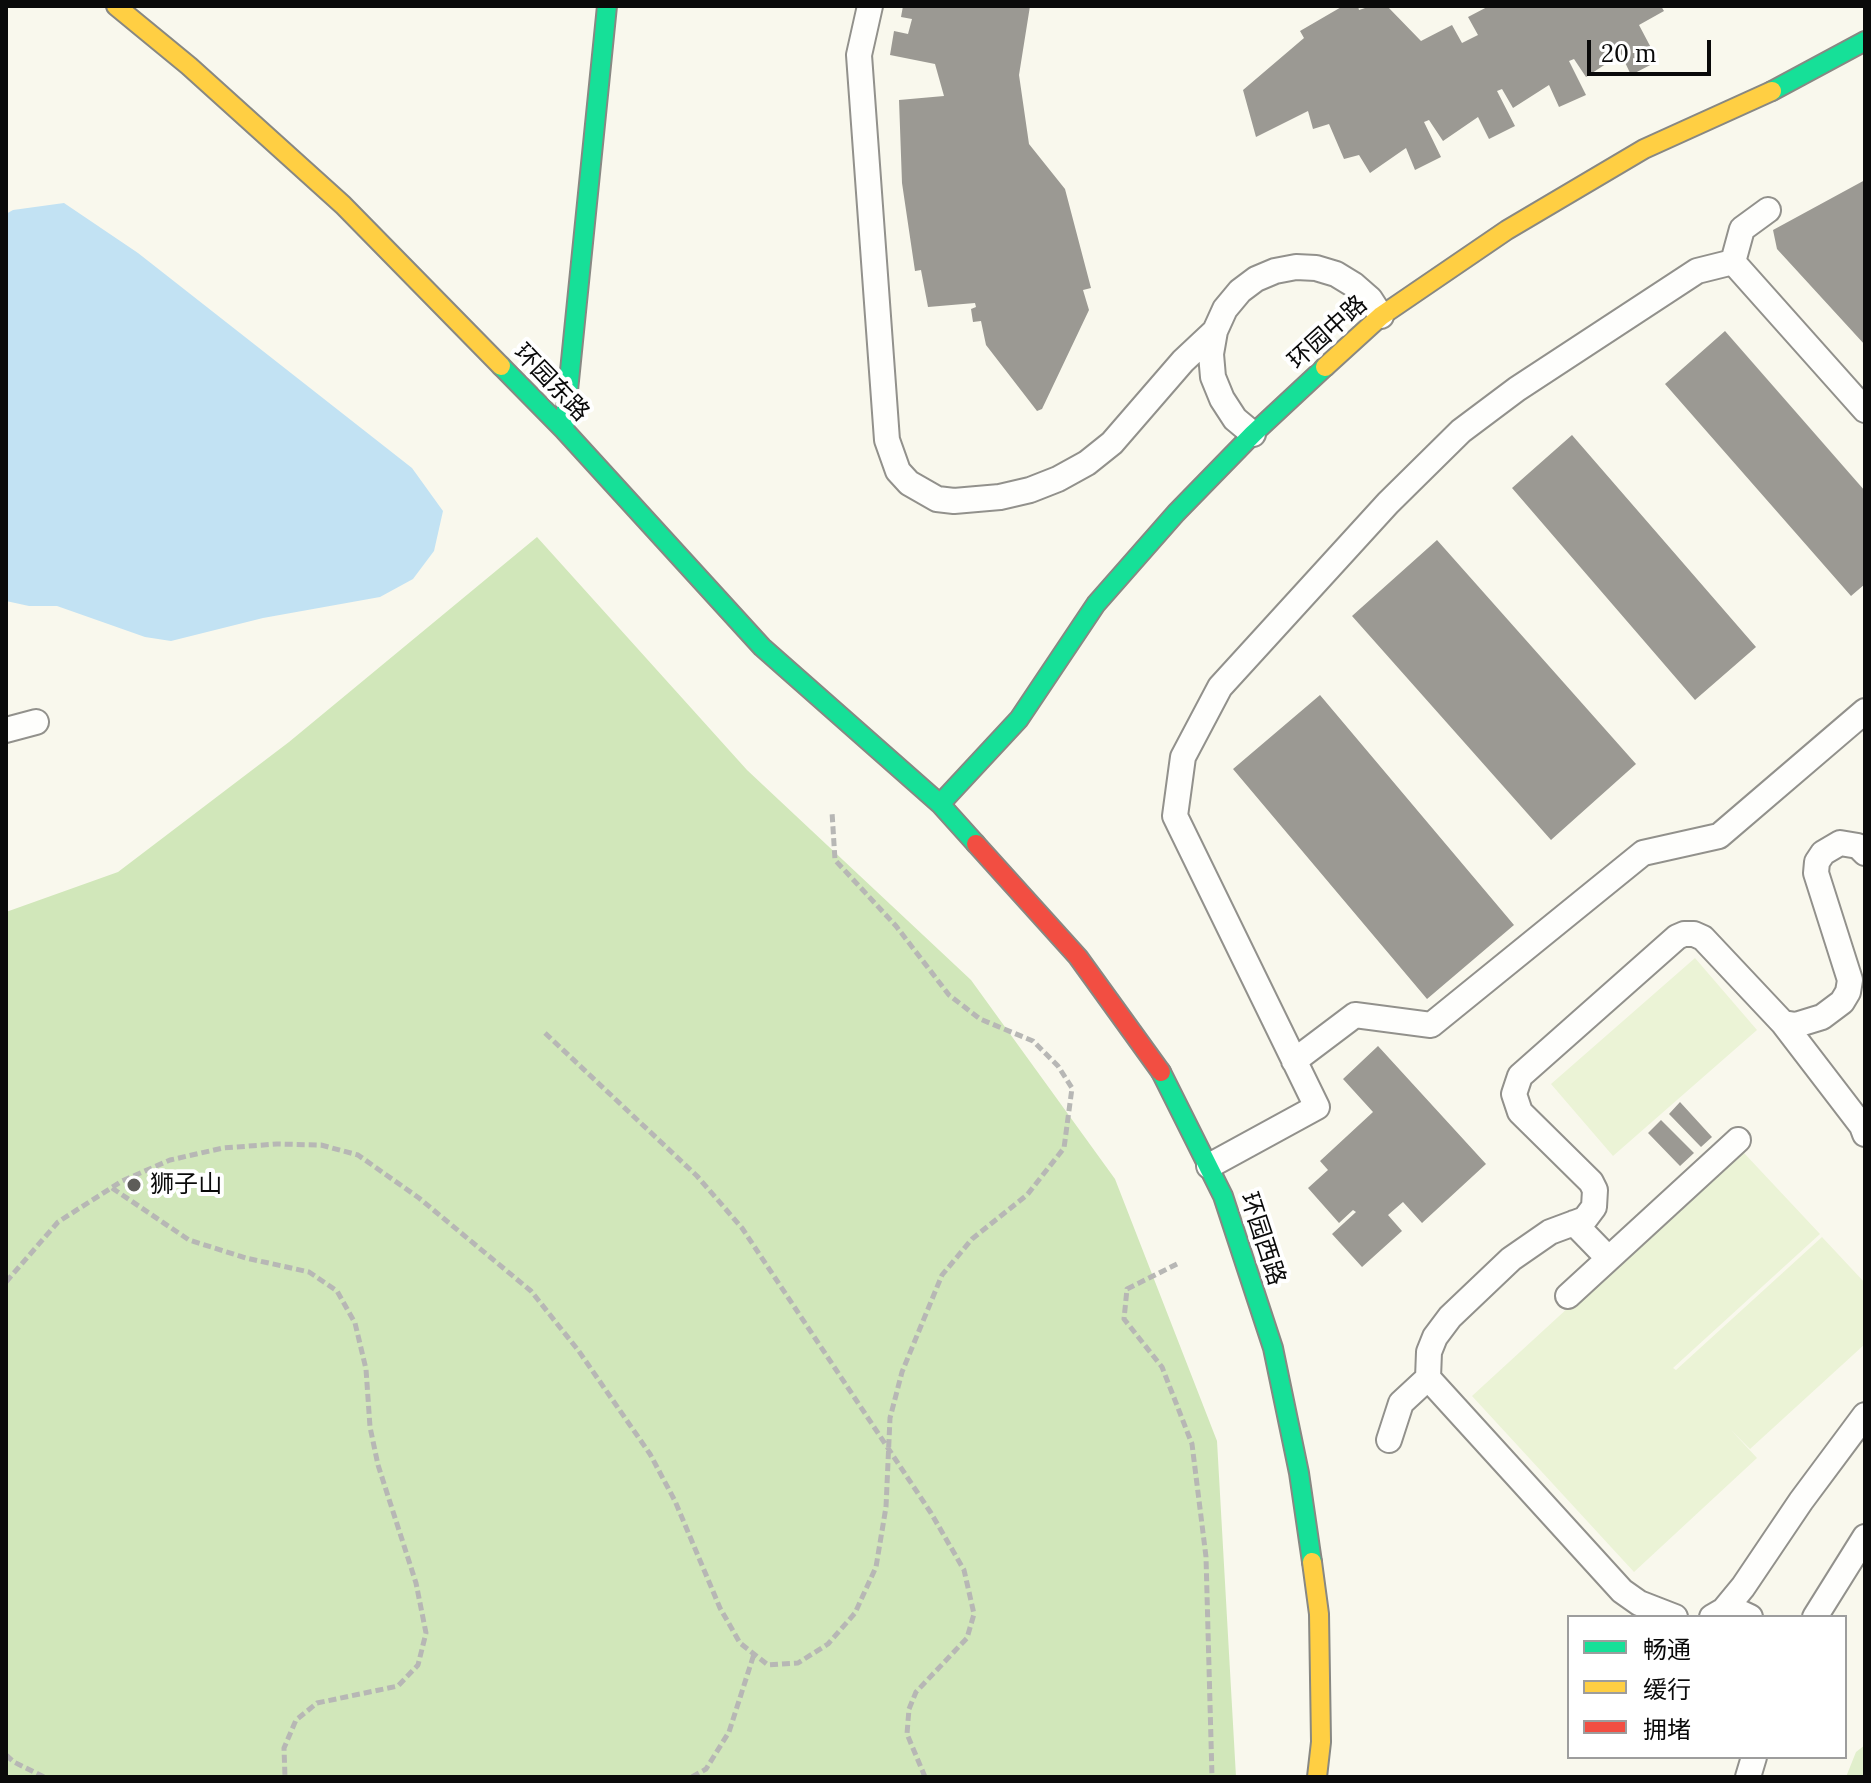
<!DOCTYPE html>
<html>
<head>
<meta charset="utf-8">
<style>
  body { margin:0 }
  #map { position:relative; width:1871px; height:1783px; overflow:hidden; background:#f9f8ed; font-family:Lora,"Noto Sans SC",serif }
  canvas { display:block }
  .frame { position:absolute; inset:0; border:8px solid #0a0a0a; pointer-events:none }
  .legend { position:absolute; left:1567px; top:1615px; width:280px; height:144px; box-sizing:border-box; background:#fff; border:2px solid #9d9d9d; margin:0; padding:10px 14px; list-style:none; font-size:24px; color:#0a0a0a }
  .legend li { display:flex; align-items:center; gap:16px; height:40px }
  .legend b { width:40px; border:2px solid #9d9d9d }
  .scale { position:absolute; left:1587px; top:40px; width:124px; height:36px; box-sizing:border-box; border:4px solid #0a0a0a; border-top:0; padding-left:10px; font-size:24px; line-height:28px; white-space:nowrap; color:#0a0a0a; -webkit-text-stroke:6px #fff; paint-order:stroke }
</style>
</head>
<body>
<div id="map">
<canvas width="1871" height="1783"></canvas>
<div class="frame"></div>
<ul class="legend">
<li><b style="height:10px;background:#16e098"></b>畅通</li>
<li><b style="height:10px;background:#ffcf43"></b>缓行</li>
<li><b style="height:10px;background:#f24e42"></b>拥堵</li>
</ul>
<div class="scale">20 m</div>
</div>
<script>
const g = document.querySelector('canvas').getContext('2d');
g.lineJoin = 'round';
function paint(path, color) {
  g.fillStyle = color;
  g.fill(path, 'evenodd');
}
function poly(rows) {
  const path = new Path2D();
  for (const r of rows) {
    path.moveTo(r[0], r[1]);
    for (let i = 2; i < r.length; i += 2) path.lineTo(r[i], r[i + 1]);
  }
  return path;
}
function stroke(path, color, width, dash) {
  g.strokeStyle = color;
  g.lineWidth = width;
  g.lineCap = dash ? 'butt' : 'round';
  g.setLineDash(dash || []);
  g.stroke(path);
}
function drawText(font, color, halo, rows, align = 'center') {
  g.font = font + ' Lora,"Noto Sans SC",serif';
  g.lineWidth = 8;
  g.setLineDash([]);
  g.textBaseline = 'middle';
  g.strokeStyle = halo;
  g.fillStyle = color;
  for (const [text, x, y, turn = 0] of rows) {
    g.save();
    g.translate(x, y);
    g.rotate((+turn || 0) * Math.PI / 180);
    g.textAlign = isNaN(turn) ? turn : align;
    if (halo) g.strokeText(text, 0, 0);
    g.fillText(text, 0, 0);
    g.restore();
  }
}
paint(poly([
  [1865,1745,1865,1777,1846,1777,1856,1752]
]), '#e1efcc');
paint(poly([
  [537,537,747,770,971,980,1115,1179,1217,1441,1236,1777,6,1777,6,912,118,872,289,742]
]), '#d1e7ba');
paint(poly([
  [1695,958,1757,1030,1613,1156,1551,1084],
  [1744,1153,1820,1234,1673,1368,1676,1370,1822,1237,1865,1283,1865,1344,1750,1449,1731,1430,1757,1458,1634,1572,1472,1396,1594,1284,1598,1287]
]), '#ebf3d6');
paint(poly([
  [64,203,138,253,412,468,443,511,434,551,413,579,380,597,263,618,171,641,145,637,57,606,29,606,6,601,6,214,13,210]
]), '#c2e2f3');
paint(poly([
  [903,6,1030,6,1019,75,1029,144,1065,189,1091,288,1083,290,1089,310,1042,409,1037,411,986,345,981,321,973,322,971,309,976,307,975,303,928,307,921,270,915,271,902,183,899,100,944,96,935,64,890,55,894,31,908,34,912,19,901,17],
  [1343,6,1358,6,1359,10,1365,8,1364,6,1387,6,1421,41,1452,25,1462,43,1478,35,1468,17,1489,6,1661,6,1664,11,1639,25,1658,61,1631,75,1621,54,1586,77,1574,59,1569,61,1586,95,1559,107,1549,85,1513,108,1502,89,1497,91,1515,126,1489,139,1478,117,1443,141,1429,120,1424,122,1441,157,1415,170,1406,148,1370,173,1359,155,1344,159,1329,124,1313,129,1308,111,1256,137,1243,90,1304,38,1300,31],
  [1865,180,1865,345,1777,249,1773,230],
  [1725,331,1865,491,1865,584,1851,596,1665,384],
  [1572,435,1756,647,1695,700,1512,488],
  [1437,540,1636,764,1551,840,1352,616],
  [1320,695,1514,925,1427,999,1233,769],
  [1378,1046,1486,1164,1422,1223,1403,1202,1388,1215,1402,1231,1362,1267,1332,1234,1356,1212,1353,1210,1339,1223,1308,1188,1328,1170,1320,1161,1373,1112,1343,1079],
  [1680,1102,1712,1137,1701,1147,1669,1114],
  [1661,1120,1694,1153,1680,1166,1648,1133]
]), '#9b9993');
const lane = poly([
  [870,6,859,55,887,440,898,471,909,483,937,499,954,501,1000,497,1030,490,1058,479,1087,463,1112,443,1183,361,1215,331],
  [1733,262,1742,229,1768,210],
  [1253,434,1235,419,1222,399,1213,377,1211,354,1215,331,1225,309,1240,291,1256,279,1275,271,1296,267,1316,268,1336,274,1354,285,1370,299,1381,316],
  [6,730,36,722],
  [1783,1023,1862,1126,1865,1134],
  [1294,1061,1355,1015,1431,1025,1643,853,1719,836,1865,711],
  [1209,1166,1317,1107,1175,816,1183,757,1220,687,1388,503,1461,431,1517,389,1697,271,1733,262,1865,410],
  [1574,1223,1608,1258],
  [1568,1296,1738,1140],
  [1389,1440,1401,1403,1428,1378],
  [1724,1610,1733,1609,1750,1617],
  [1675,1617,1639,1603,1622,1591,1428,1378,1429,1352,1435,1337,1450,1317,1511,1259,1550,1232,1585,1219,1594,1207,1595,1190,1591,1182,1520,1112,1514,1094,1520,1076,1677,937,1684,934,1694,934,1703,938,1783,1023,1796,1025,1822,1017,1842,1002,1848,992,1850,980,1816,873,1817,862,1823,853,1840,843,1858,846,1865,853],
  [1712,1617,1724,1610,1743,1587,1801,1501,1865,1415],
  [1815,1617,1865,1537],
  [1748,1777,1754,1757]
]);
const fast = poly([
  [1772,91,1865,41],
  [501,366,564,430,762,647,940,804,976,844],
  [564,430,607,6],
  [940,804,1019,719,1096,604,1176,513,1253,434,1325,367],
  [1161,1072,1223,1196,1273,1348,1299,1473,1312,1562]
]);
const slow = poly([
  [116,6,189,66,343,205,501,366],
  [1325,367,1381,316,1507,230,1644,149,1772,91],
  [1312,1562,1319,1614,1321,1742,1317,1777]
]);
const jam = poly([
  [976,844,1078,957,1161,1072]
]);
stroke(lane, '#92918c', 28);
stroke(fast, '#888883', 22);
stroke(slow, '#888883', 22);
stroke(jam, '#888883', 22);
stroke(poly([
  [545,1033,697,1176,742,1228,931,1513,964,1570,974,1614,967,1638,916,1692,909,1709,907,1734,925,1777],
  [112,1188,189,1240,246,1258,309,1272,337,1291,355,1323,366,1369,370,1427,378,1465,416,1583,426,1633,418,1665,398,1686,317,1703,296,1720,284,1748,285,1777],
  [1177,1264,1127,1289,1124,1319,1162,1367,1192,1444,1206,1557,1212,1777],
  [6,1282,58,1222,122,1181,170,1160,223,1148,277,1144,321,1145,358,1155,419,1198,531,1291,578,1350,650,1454,675,1501,720,1608,740,1643,768,1665,798,1663,828,1644,855,1613,876,1567,886,1507,890,1418,902,1372,942,1275,972,1239,1027,1195,1064,1148,1072,1088,1058,1066,1033,1041,980,1019,949,995,896,926,835,860,832,812],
  [6,1755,14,1762,44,1777],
  [692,1777,706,1769,729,1732,754,1654]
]), '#b7b7b5', 5, [8, 4]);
stroke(lane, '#fefefc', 24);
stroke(fast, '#16e098', 18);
stroke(slow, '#ffcf43', 18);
stroke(jam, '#f24e42', 18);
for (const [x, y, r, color] of [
  [134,1185,8,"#5e5d59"]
]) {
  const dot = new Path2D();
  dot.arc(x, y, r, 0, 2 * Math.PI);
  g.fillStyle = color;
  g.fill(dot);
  stroke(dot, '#fff', 3);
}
drawText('24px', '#0a0a0a', '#fff', [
  ["环园中路",1328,333,-42],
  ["环园东路",551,383,46],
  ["环园西路",1262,1239,72]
]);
drawText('24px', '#0a0a0a', '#fff', [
  ["狮子山",150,1185]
], 'left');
</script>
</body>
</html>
